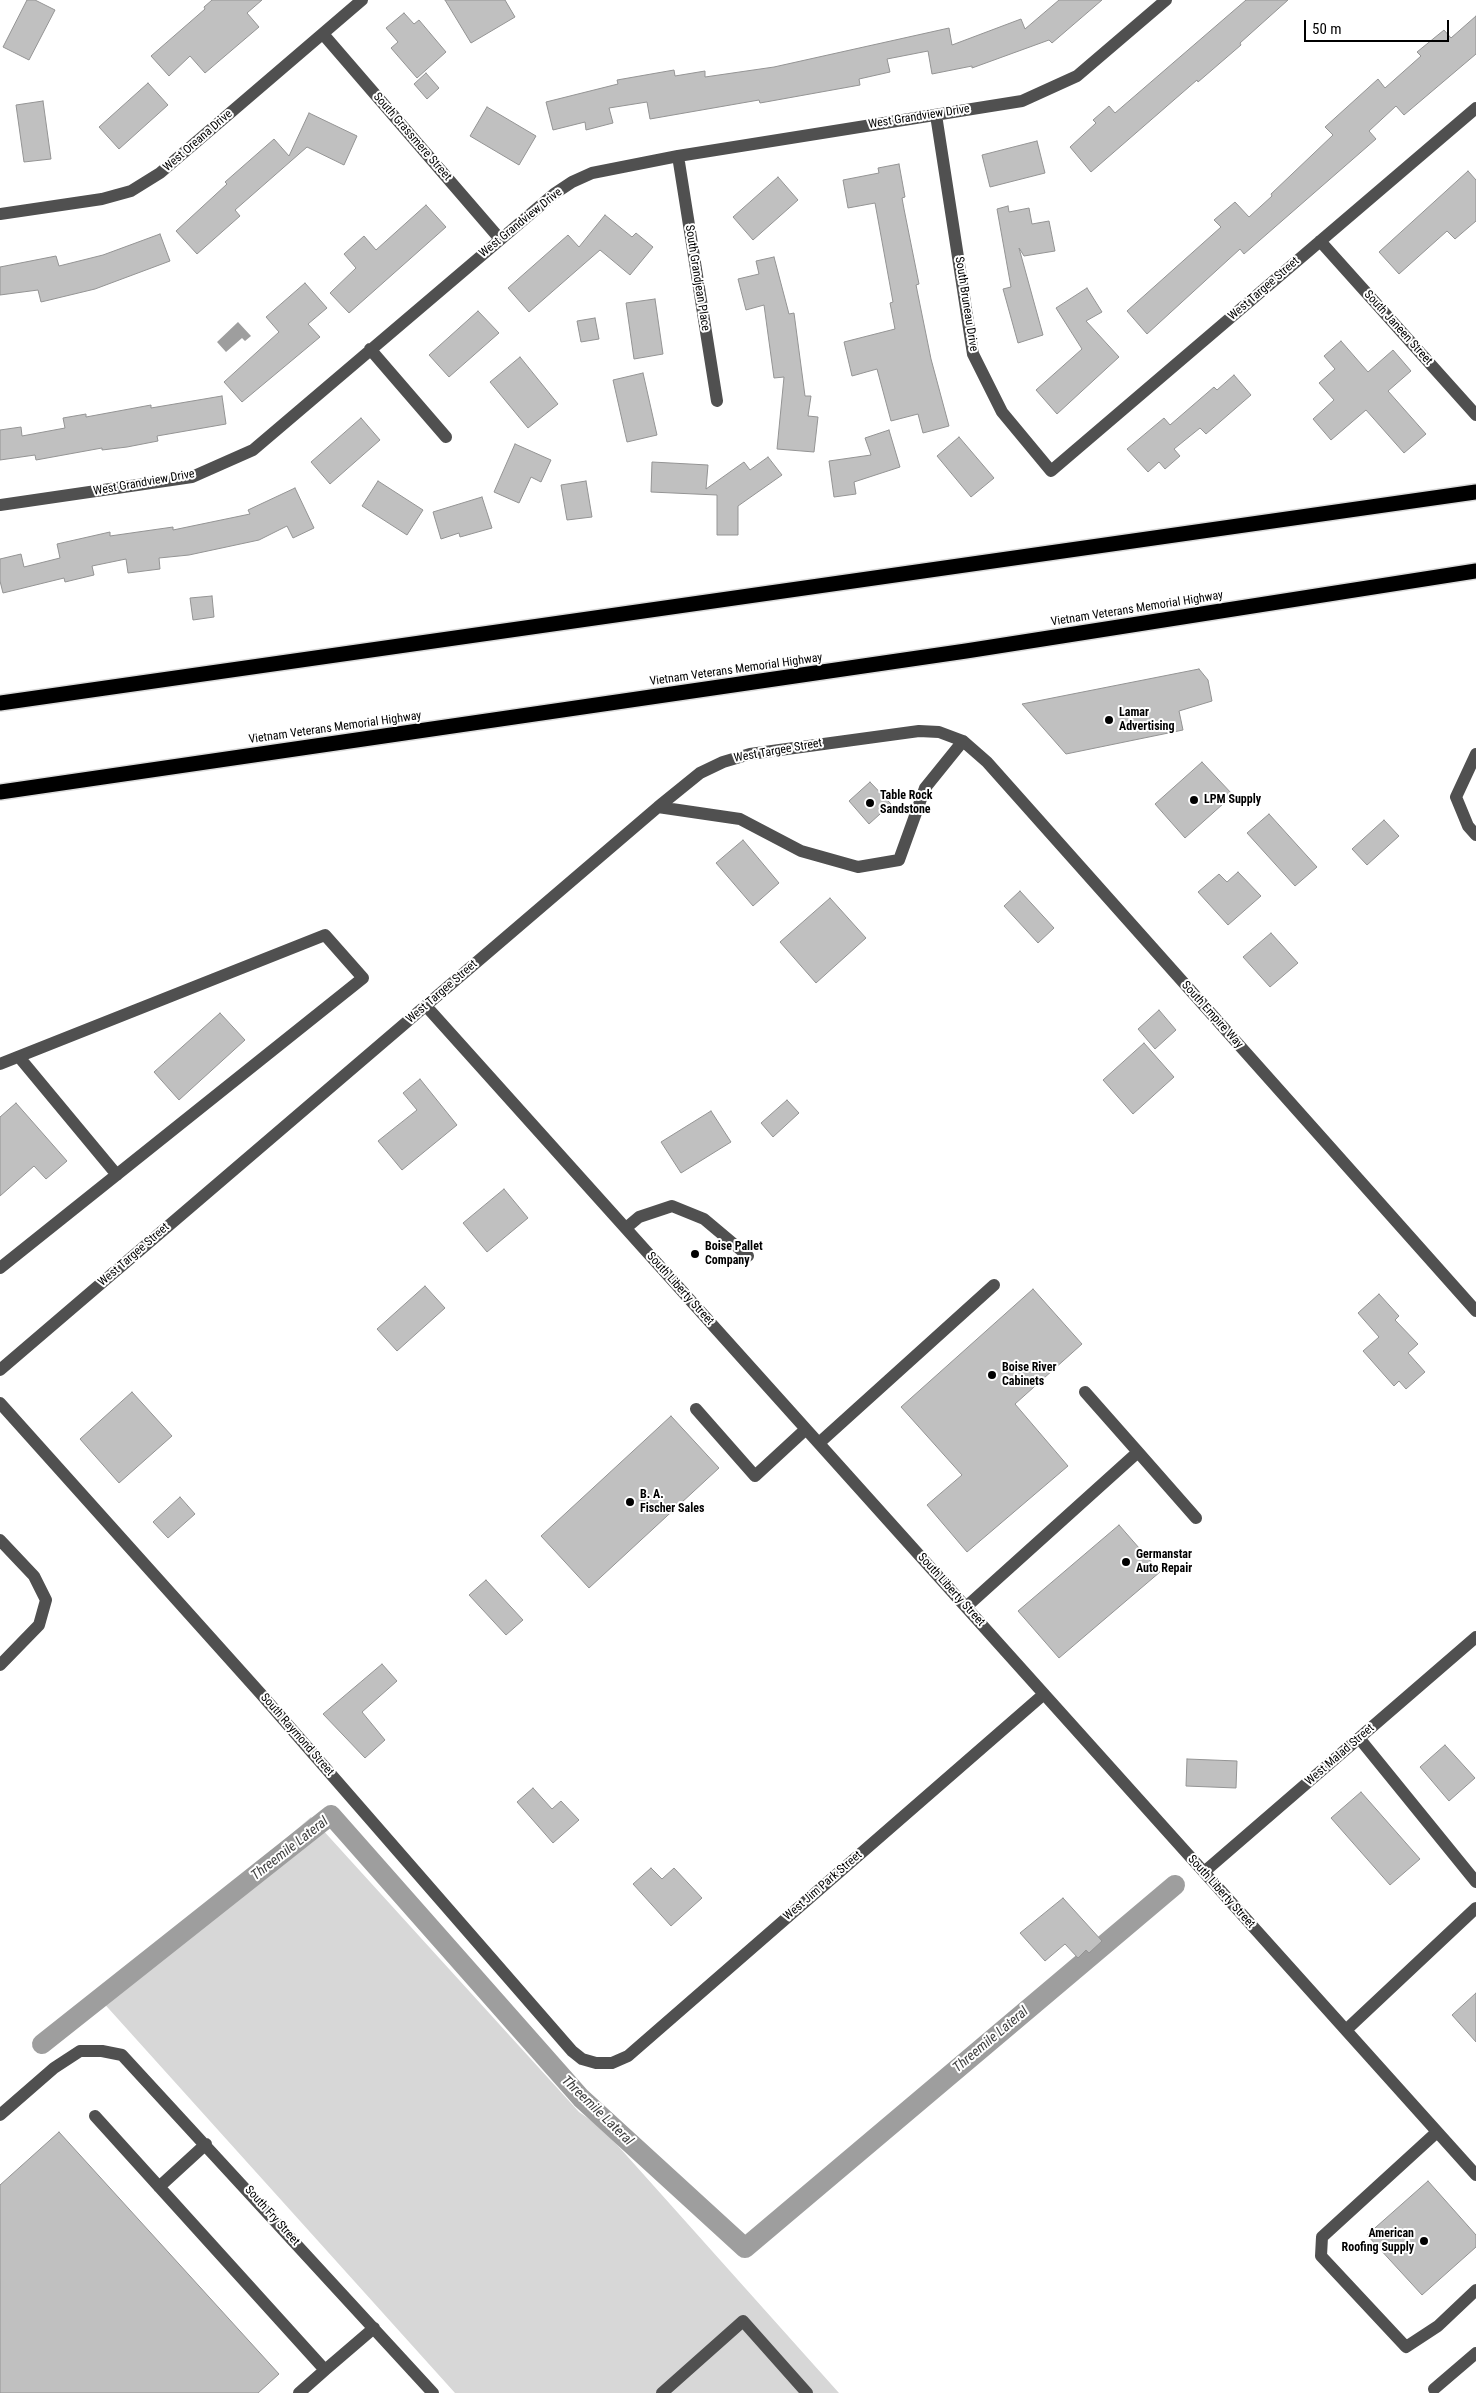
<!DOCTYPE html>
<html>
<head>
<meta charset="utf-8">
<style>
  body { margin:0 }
  #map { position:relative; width:1476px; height:2393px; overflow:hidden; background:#fff; font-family:"Roboto Condensed",sans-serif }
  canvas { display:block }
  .scale { position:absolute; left:1304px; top:20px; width:145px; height:22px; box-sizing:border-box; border:2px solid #000; border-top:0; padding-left:6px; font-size:15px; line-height:18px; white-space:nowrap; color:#000; -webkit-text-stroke:4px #fff; paint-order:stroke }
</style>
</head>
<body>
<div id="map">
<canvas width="1476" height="2393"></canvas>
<div class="scale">50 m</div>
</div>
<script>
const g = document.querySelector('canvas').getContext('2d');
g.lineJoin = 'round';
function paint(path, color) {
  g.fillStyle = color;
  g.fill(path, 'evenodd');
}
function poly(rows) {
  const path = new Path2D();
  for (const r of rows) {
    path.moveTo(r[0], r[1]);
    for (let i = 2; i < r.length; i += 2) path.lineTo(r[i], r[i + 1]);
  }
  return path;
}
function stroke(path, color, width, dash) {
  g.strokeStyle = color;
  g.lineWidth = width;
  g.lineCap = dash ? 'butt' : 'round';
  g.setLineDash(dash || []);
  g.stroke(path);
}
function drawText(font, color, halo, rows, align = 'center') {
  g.font = font + ' "Roboto Condensed",sans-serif';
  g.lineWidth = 4;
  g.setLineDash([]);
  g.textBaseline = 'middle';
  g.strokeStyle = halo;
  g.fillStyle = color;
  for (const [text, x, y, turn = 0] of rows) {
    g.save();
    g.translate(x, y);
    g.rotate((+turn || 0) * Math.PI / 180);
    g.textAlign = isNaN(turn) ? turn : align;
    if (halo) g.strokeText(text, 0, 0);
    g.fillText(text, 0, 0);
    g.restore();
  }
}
paint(poly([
  [311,1817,579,2112,602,2128,839,2393,455,2393,100,1999]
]), '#d7d7d7');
paint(poly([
  [238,322,251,336,245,341,242,338,226,352,217,342]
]), '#9e9e9e');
stroke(poly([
  [42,2044,331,1815,581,2098,745,2248,1175,1885]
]), '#9e9e9e', 20);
const building = poly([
  [27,0,35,0,55,10,29,60,3,47,27,0],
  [212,0,262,0,247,13,259,27,205,73,190,56,169,76,151,56,205,9,204,7,212,0],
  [445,0,505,0,515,17,471,43,445,0],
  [1059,0,1102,0,1052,43,1049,40,972,68,972,66,932,74,928,51,887,59,890,72,859,79,860,85,760,103,759,100,650,119,647,102,609,108,613,123,586,130,585,122,553,130,546,102,618,84,617,80,674,70,675,76,705,71,705,77,774,67,949,28,952,45,1021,19,1025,29,1059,0],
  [1246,0,1288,0,1240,43,1241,45,1198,82,1197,80,1091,172,1070,147,1096,123,1093,120,1109,106,1115,113,1246,0],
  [404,13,414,24,419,20,446,52,417,78,391,48,398,42,386,28,404,13],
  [1476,16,1476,54,1404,115,1396,106,1369,131,1376,139,1244,254,1240,249,1147,334,1127,311,1221,227,1214,220,1235,202,1249,217,1272,196,1271,194,1333,135,1325,127,1378,79,1385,88,1421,56,1417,52,1444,30,1451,38,1476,16],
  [426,73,439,88,427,99,414,84,426,73],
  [148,83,168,105,119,149,99,127,148,83],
  [43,101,51,159,24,162,16,105,43,101],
  [487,107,536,136,519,165,470,136,487,107],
  [309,113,357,136,344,165,307,147,235,210,240,216,197,254,176,231,227,184,225,182,274,139,289,156,309,113],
  [1037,141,1045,173,990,187,982,155,1037,141],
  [899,164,905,197,902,198,904,209,919,284,916,285,931,359,949,426,923,433,918,414,891,421,877,369,852,376,844,342,895,329,890,303,893,302,875,203,848,208,843,180,879,173,878,168,899,164],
  [1468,171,1476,180,1476,221,1455,239,1447,231,1399,274,1379,252,1468,171],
  [778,177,798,200,753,240,733,217,778,177],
  [426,205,446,227,349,313,330,293,356,268,344,254,364,236,376,250,426,205],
  [1008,206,1009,212,1029,208,1032,224,1049,221,1055,251,1024,256,1019,248,1043,335,1018,343,1003,289,1011,287,997,209,1008,206],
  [605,215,632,237,636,233,653,247,630,275,600,250,529,312,508,288,568,235,579,247,605,215],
  [160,234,170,261,95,289,41,302,38,290,0,295,0,267,56,256,59,266,103,255,160,234],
  [774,257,789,314,794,313,805,396,811,396,808,416,818,417,814,452,777,449,784,377,774,378,764,305,746,310,738,279,759,274,756,261,774,257],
  [305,283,327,308,308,324,320,337,242,402,224,382,279,332,266,317,305,283],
  [1087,288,1102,312,1086,321,1119,357,1057,414,1036,390,1082,349,1056,308,1087,288],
  [655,299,663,354,634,359,626,303,655,299],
  [478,311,499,333,449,377,429,355,478,311],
  [595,318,599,339,581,342,577,321,595,318],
  [1341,341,1368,372,1393,350,1411,371,1388,391,1426,434,1404,453,1366,410,1331,440,1313,419,1334,400,1319,383,1335,369,1324,356,1341,341],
  [520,357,558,404,528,428,490,382,520,357],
  [643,373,657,435,627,442,613,380,643,373],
  [1234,375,1251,395,1206,434,1200,428,1174,449,1180,456,1165,469,1159,462,1148,472,1127,449,1164,418,1170,425,1214,387,1217,390,1234,375],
  [222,396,226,424,157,436,158,441,127,447,102,450,102,448,36,460,35,455,0,460,0,430,21,427,22,436,65,428,63,418,86,414,86,417,151,405,151,408,222,396],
  [361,418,380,440,330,484,311,462,361,418],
  [889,430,900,467,854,482,856,494,834,497,829,461,871,455,865,438,889,430],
  [959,437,994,478,971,497,937,456,959,437],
  [515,444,551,460,541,482,531,477,519,503,494,492,515,444],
  [768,457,782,475,738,506,738,535,717,535,717,495,651,492,652,462,708,465,706,489,744,462,750,470,768,457],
  [378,481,423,510,407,535,362,506,378,481],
  [586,481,592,517,567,520,561,485,586,481],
  [295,488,314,528,293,538,287,526,259,540,189,555,159,558,160,569,128,573,126,559,92,566,94,575,65,582,64,578,3,593,0,581,0,559,21,554,24,567,60,558,57,544,110,532,110,536,173,527,173,530,250,514,248,510,295,488],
  [482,497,492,528,460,537,459,533,441,539,433,512,482,497],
  [212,596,214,617,193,620,190,598,212,596],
  [1199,669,1208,680,1212,701,1179,711,1183,730,1066,754,1022,704,1199,669],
  [1202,762,1233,795,1185,838,1155,804,1202,762],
  [870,782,891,804,869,824,849,801,870,782],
  [1269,814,1317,867,1295,886,1247,833,1269,814],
  [1384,820,1399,836,1367,865,1352,849,1384,820],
  [743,840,779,883,753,906,716,863,743,840],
  [1238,872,1261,896,1228,925,1198,892,1219,874,1227,882,1238,872],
  [1020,891,1054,928,1038,943,1004,906,1020,891],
  [830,898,866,938,816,983,780,942,830,898],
  [1271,933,1298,963,1270,987,1243,957,1271,933],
  [1159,1010,1176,1030,1155,1049,1138,1029,1159,1010],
  [220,1013,245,1040,179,1100,154,1072,220,1013],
  [1144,1043,1174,1077,1133,1114,1103,1080,1144,1043],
  [420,1079,457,1125,402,1170,378,1141,417,1110,403,1093,420,1079],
  [787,1100,799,1113,773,1137,761,1123,787,1100],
  [16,1103,67,1161,46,1179,34,1166,0,1196,0,1117,16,1103],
  [711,1111,731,1142,681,1173,661,1142,711,1111],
  [504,1189,528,1218,487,1252,463,1223,504,1189],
  [425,1286,445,1308,397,1351,377,1329,425,1286],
  [1033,1289,1082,1344,1015,1404,1068,1466,967,1552,927,1505,962,1475,901,1407,1033,1289],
  [1379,1294,1399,1316,1395,1320,1418,1344,1408,1353,1425,1372,1406,1389,1399,1381,1394,1386,1363,1351,1379,1337,1358,1313,1379,1294],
  [132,1392,172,1436,119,1483,80,1439,132,1392],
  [671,1416,719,1468,589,1588,541,1536,671,1416],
  [180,1497,195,1514,168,1538,153,1522,180,1497],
  [1119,1525,1160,1572,1059,1658,1018,1611,1119,1525],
  [486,1580,523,1620,506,1635,469,1595,486,1580],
  [382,1664,397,1681,362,1712,385,1740,365,1758,323,1714,382,1664],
  [1445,1745,1475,1778,1449,1801,1420,1767,1445,1745],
  [1187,1759,1237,1761,1236,1788,1186,1786,1187,1759],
  [533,1788,552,1809,561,1801,579,1820,553,1843,517,1802,533,1788],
  [1361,1792,1420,1859,1390,1885,1331,1818,1361,1792],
  [651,1868,662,1879,674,1868,702,1898,671,1926,633,1884,651,1868],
  [1063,1898,1102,1941,1089,1953,1086,1950,1078,1958,1065,1944,1045,1961,1020,1933,1063,1898],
  [1476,1993,1476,2042,1452,2015,1476,1993],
  [59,2132,279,2374,258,2393,0,2393,0,2185,59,2132],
  [1428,2181,1476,2235,1476,2247,1422,2295,1367,2235,1428,2181]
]);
paint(building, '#c0c0c0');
stroke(building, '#949494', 1);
const highway = poly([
  [0,703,1476,492],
  [0,792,966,651,1476,571]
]);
stroke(highway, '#dbdbdb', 18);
stroke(poly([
  [323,34,500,239],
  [936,115,973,354,1002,412,1051,471,1476,108],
  [678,156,717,401],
  [0,214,102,199,131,191,160,173,362,0],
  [1320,241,1476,415],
  [370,349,446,437],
  [0,505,192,477,253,450,554,194,572,182,592,173,678,156,1022,101,1077,76,1166,0],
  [1476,754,1456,797,1468,826,1476,835],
  [658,807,740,819,801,851,858,867,899,860,925,788,963,741],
  [426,1006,1476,2175],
  [19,1057,117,1175],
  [0,1064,325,935,363,978,0,1268],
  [626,1228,639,1217,672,1206,704,1219,748,1256],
  [0,1370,658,807,700,773,723,762,750,754,919,731,939,732,963,741,987,762,1476,1311],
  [1085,1392,1138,1452],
  [0,1403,261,1694,572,2051,582,2059,596,2063,612,2063,628,2056,1044,1694],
  [696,1409,755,1476,806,1429],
  [819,1443,994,1285],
  [0,1540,34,1576,46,1600,39,1625,0,1665],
  [966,1607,1138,1452,1196,1518],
  [1359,1738,1476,1882],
  [1204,1872,1476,1637],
  [1346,2030,1476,1908],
  [0,2115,54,2068,80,2051,102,2051,122,2055,433,2393],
  [95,2116,325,2370,374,2328],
  [1437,2132,1322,2237,1321,2256,1406,2347,1438,2326,1476,2290],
  [159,2187,206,2144],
  [1434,2389,1476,2353],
  [299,2393,325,2370],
  [662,2393,743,2321,807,2393]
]), '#505050', 12);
stroke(highway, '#000', 15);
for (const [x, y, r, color] of [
  [1109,720,5,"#000"],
  [1194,800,5,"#000"],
  [870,803,5,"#000"],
  [695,1254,5,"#000"],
  [992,1375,5,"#000"],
  [630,1502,5,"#000"],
  [1126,1562,5,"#000"],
  [1424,2241,5,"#000"]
]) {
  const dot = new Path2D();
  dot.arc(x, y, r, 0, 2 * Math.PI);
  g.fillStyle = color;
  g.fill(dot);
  stroke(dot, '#fff', 2);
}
drawText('12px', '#000', '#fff', [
  ["West Grandview Drive",919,117,-9],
  ["South Grassmere Street",412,137,49],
  ["West Oreana Drive",198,141,-41],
  ["West Grandview Drive",521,223,-39],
  ["South Grandjean Place",697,278,81],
  ["West Targee Street",1264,289,-41],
  ["South Bruneau Drive",966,304,81],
  ["South Janeen Street",1398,328,48],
  ["West Grandview Drive",144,483,-10],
  ["Vietnam Veterans Memorial Highway",1137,609,-9],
  ["Vietnam Veterans Memorial Highway",736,670,-8],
  ["Vietnam Veterans Memorial Highway",335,728,-8],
  ["West Targee Street",778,751,-10],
  ["West Targee Street",442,992,-41],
  ["South Empire Way",1212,1015,48],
  ["West Targee Street",134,1255,-41],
  ["South Liberty Street",680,1289,48],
  ["South Liberty Street",951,1590,48],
  ["South Raymond Street",297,1735,49],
  ["West Malad Street",1340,1755,-41],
  ["West Jim Park Street",823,1886,-41],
  ["South Liberty Street",1221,1892,48],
  ["South Fry Street",272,2216,48]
]);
drawText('bold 12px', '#000', '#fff', [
  ["Lamar",1119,713],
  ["Advertising",1119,727],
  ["Table Rock",880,796],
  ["Sandstone",880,810],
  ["LPM Supply",1204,800],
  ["Boise Pallet",705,1247],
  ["Company",705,1261],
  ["Boise River",1002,1368],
  ["Cabinets",1002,1382],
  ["B. A.",640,1495],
  ["Fischer Sales",640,1509],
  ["Germanstar",1136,1555],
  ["Auto Repair",1136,1569],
  ["American",1414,2234,"right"],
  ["Roofing Supply",1414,2248,"right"]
], 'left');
drawText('italic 14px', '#3f3f3f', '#fff', [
  ["Threemile Lateral",290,1849,-38],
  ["Threemile Lateral",991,2040,-40],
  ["Threemile Lateral",597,2111,44]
]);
</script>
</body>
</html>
